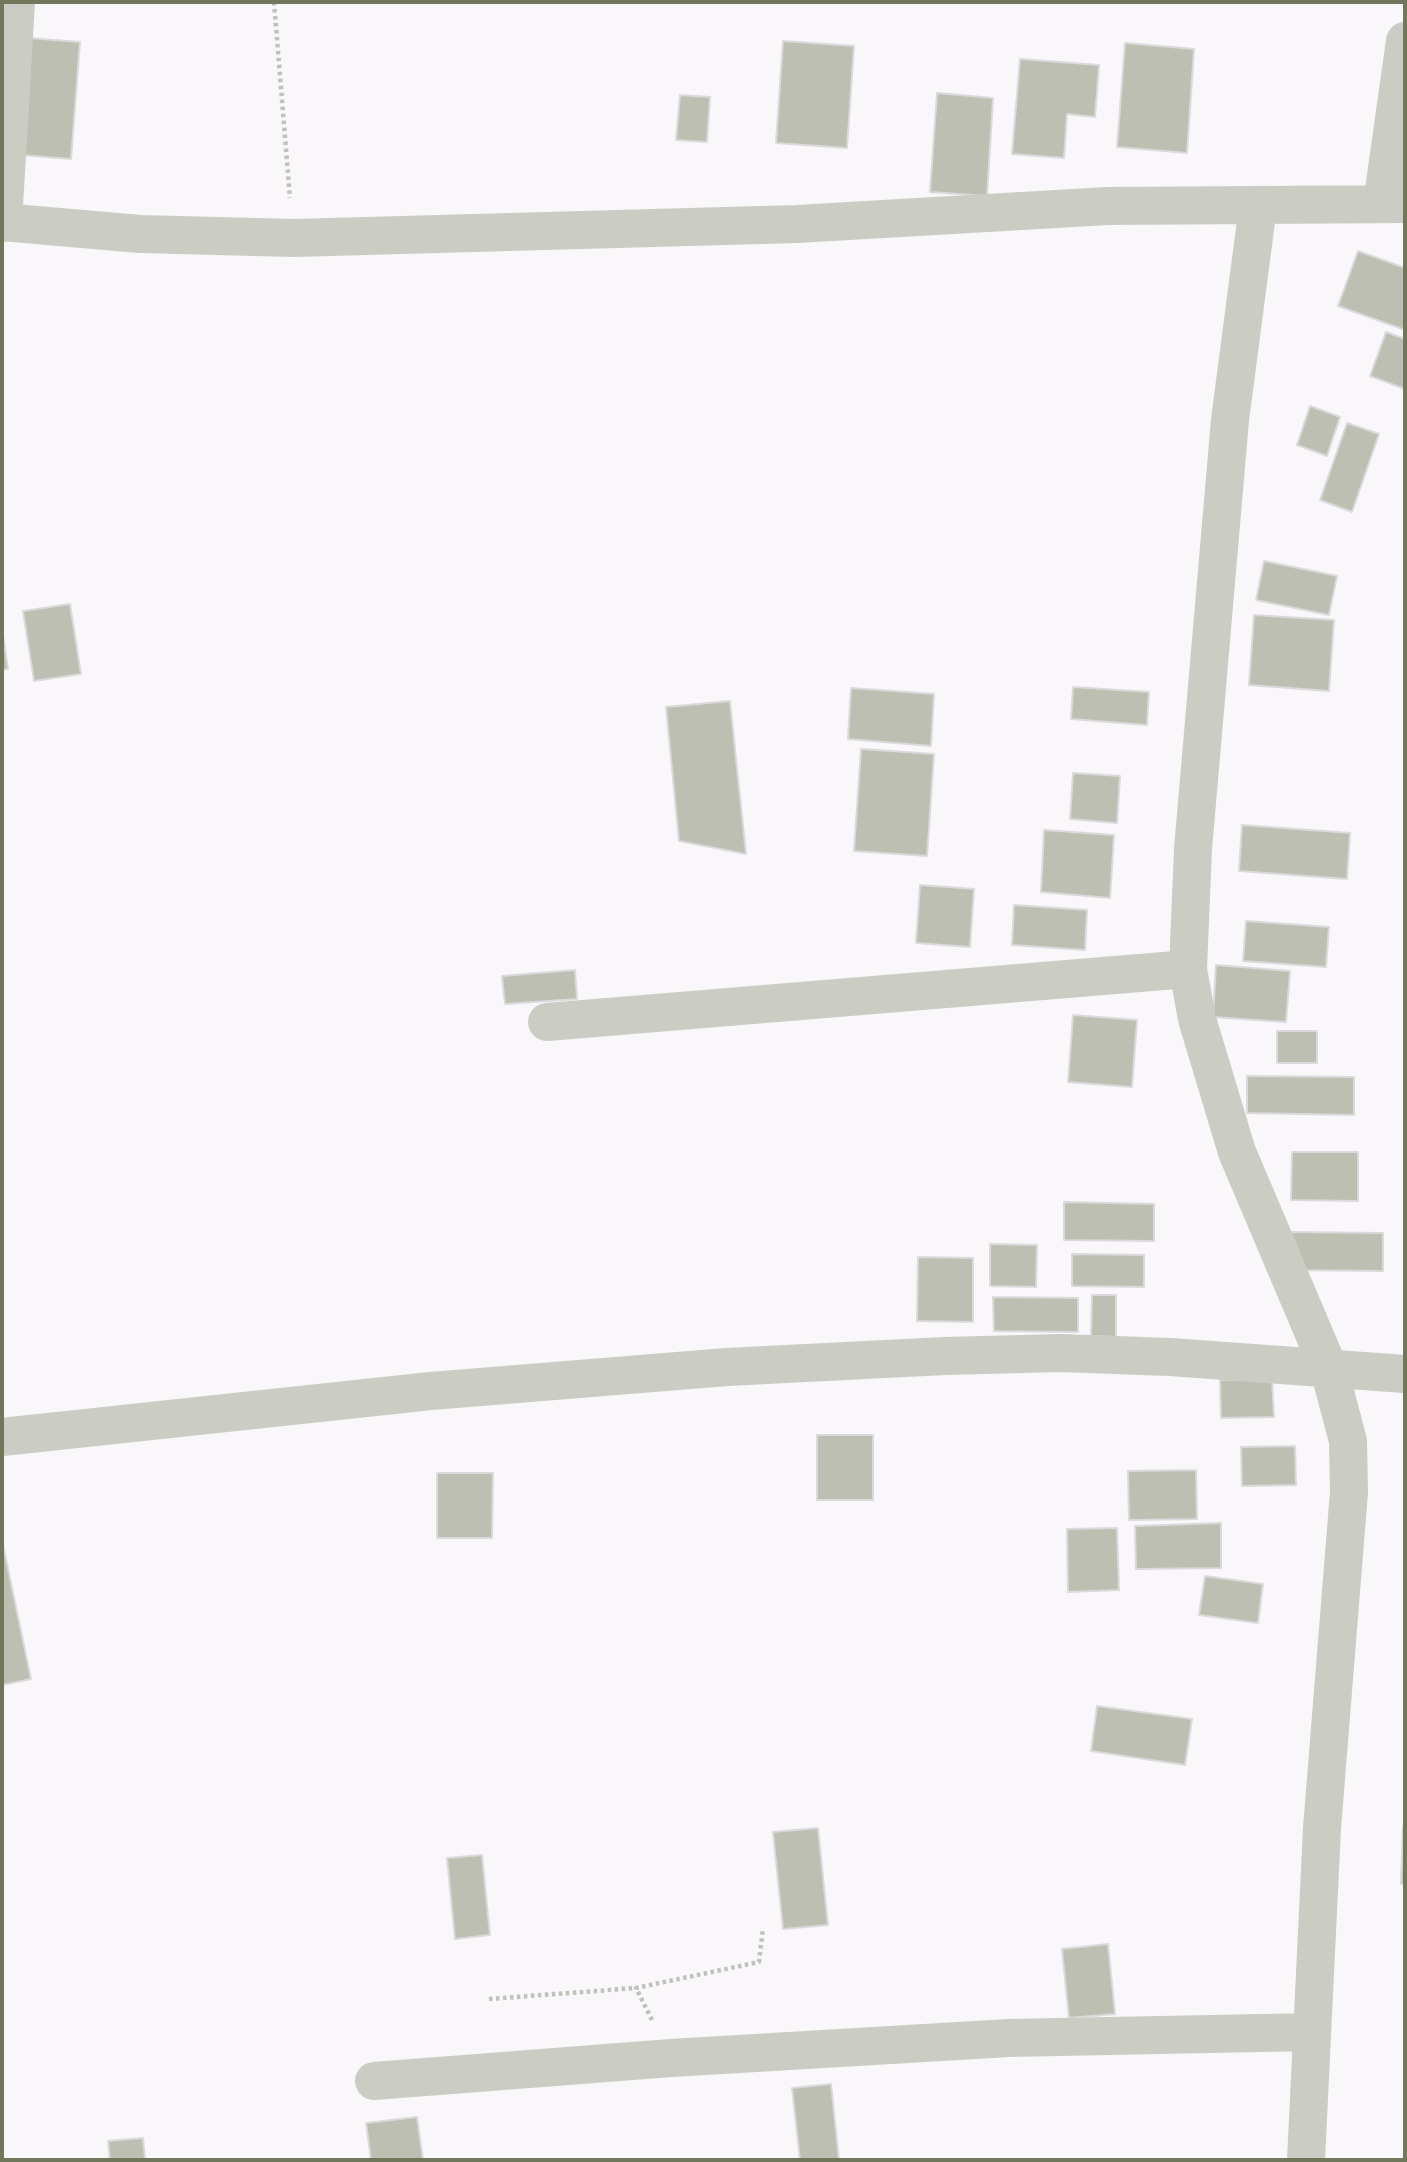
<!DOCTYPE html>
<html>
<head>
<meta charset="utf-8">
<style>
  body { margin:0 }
  #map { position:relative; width:1407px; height:2162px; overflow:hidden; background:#f9f7f9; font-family:"DejaVu Sans",sans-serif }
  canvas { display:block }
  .frame { position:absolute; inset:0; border:4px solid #70775b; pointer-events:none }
</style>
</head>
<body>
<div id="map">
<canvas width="1407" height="2162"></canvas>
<div class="frame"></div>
</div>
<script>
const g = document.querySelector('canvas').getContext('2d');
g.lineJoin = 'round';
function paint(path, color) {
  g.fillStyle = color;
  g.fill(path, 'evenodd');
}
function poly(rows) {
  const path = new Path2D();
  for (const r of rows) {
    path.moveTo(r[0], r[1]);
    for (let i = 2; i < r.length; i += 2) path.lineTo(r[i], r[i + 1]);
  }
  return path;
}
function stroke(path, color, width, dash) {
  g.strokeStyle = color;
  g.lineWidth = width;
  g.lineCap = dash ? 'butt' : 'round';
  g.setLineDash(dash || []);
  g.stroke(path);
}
const building = poly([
  [28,38,80,42,71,159,20,155,28,38],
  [783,41,854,46,847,148,776,143,783,41],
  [1125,43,1194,49,1187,153,1117,147,1125,43],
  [1020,59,1099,65,1095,117,1067,114,1064,158,1012,154,1020,59],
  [937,93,993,98,987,196,930,192,937,93],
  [680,95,710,97,707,142,676,140,680,95],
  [1358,251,1405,268,1405,330,1338,306,1358,251],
  [1386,332,1405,339,1405,389,1370,376,1386,332],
  [1310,406,1340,417,1327,456,1297,445,1310,406],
  [1347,423,1379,434,1352,512,1320,500,1347,423],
  [1264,561,1337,576,1329,615,1256,600,1264,561],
  [70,604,81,674,34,681,23,611,70,604],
  [1254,615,1334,620,1329,691,1249,685,1254,615],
  [2,628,8,669,2,670,2,628],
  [1073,687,1149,692,1147,725,1071,719,1073,687],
  [851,688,934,694,931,746,848,739,851,688],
  [730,701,746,854,679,841,666,707,730,701],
  [861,749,934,754,927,856,854,851,861,749],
  [1073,773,1120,776,1117,823,1070,819,1073,773],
  [1242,825,1350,833,1347,879,1239,871,1242,825],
  [1044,830,1114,835,1110,898,1041,892,1044,830],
  [920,885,974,889,970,947,916,943,920,885],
  [1014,905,1087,910,1085,950,1012,945,1014,905],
  [1246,921,1329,927,1326,967,1243,961,1246,921],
  [1216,965,1290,971,1286,1022,1213,1017,1216,965],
  [575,970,577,999,505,1004,502,976,575,970],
  [1073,1015,1137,1020,1132,1087,1068,1082,1073,1015],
  [1277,1031,1317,1031,1317,1063,1277,1063,1277,1031],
  [1247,1076,1354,1077,1354,1115,1247,1113,1247,1076],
  [1292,1152,1358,1152,1358,1201,1291,1200,1292,1152],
  [1064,1202,1154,1204,1154,1241,1064,1240,1064,1202],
  [1289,1232,1383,1233,1383,1271,1289,1270,1289,1232],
  [990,1244,1037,1245,1036,1287,990,1286,990,1244],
  [1072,1254,1144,1255,1144,1287,1072,1286,1072,1254],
  [918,1257,973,1258,973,1322,917,1321,918,1257],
  [1092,1295,1116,1295,1116,1337,1091,1336,1092,1295],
  [993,1297,1078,1298,1078,1332,994,1331,993,1297],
  [1272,1379,1274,1417,1221,1418,1220,1380,1272,1379],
  [817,1435,873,1435,873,1500,817,1500,817,1435],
  [1295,1446,1296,1485,1242,1486,1241,1447,1295,1446],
  [1196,1470,1197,1519,1129,1520,1128,1471,1196,1470],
  [437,1473,493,1473,492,1538,437,1538,437,1473],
  [1221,1523,1221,1568,1136,1569,1135,1526,1221,1523],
  [1117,1528,1119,1590,1068,1592,1067,1529,1117,1528],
  [2,1540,31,1679,2,1685,2,1540],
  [1205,1576,1263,1584,1258,1623,1199,1615,1205,1576],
  [1097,1706,1192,1719,1185,1765,1091,1751,1097,1706],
  [1403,1826,1405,1826,1405,1884,1401,1884,1403,1826],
  [818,1828,828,1925,783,1929,773,1832,818,1828],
  [482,1855,490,1935,455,1939,447,1858,482,1855],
  [1108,1944,1115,2014,1069,2018,1062,1949,1108,1944],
  [831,2084,839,2160,800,2160,792,2088,831,2084],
  [417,2117,423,2160,371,2160,366,2123,417,2117],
  [143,2138,145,2160,110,2160,108,2141,143,2138]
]);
paint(building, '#bdbfb2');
stroke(building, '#dbd9db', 2);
stroke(poly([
  [274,2,290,198],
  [489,1999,636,1988],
  [652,2020,636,1988,759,1962,763,1928]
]), '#bfc1ba', 4.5, [3.5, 3.5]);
stroke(poly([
  [1382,204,1405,41],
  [1258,206,1230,420,1193,849,1188,969,1197,1019,1237,1152,1329,1369,1348,1441,1349,1492,1322,1828,1306,2160],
  [2,222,140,234,294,238,797,224,1108,206,1405,204],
  [3,223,16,2],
  [547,1022,1188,969],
  [2,1437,431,1391,727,1367,945,1356,1061,1353,1170,1357,1405,1374],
  [374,2081,671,2058,1009,2038,1311,2032]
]), '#cbcdc5', 38);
</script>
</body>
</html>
